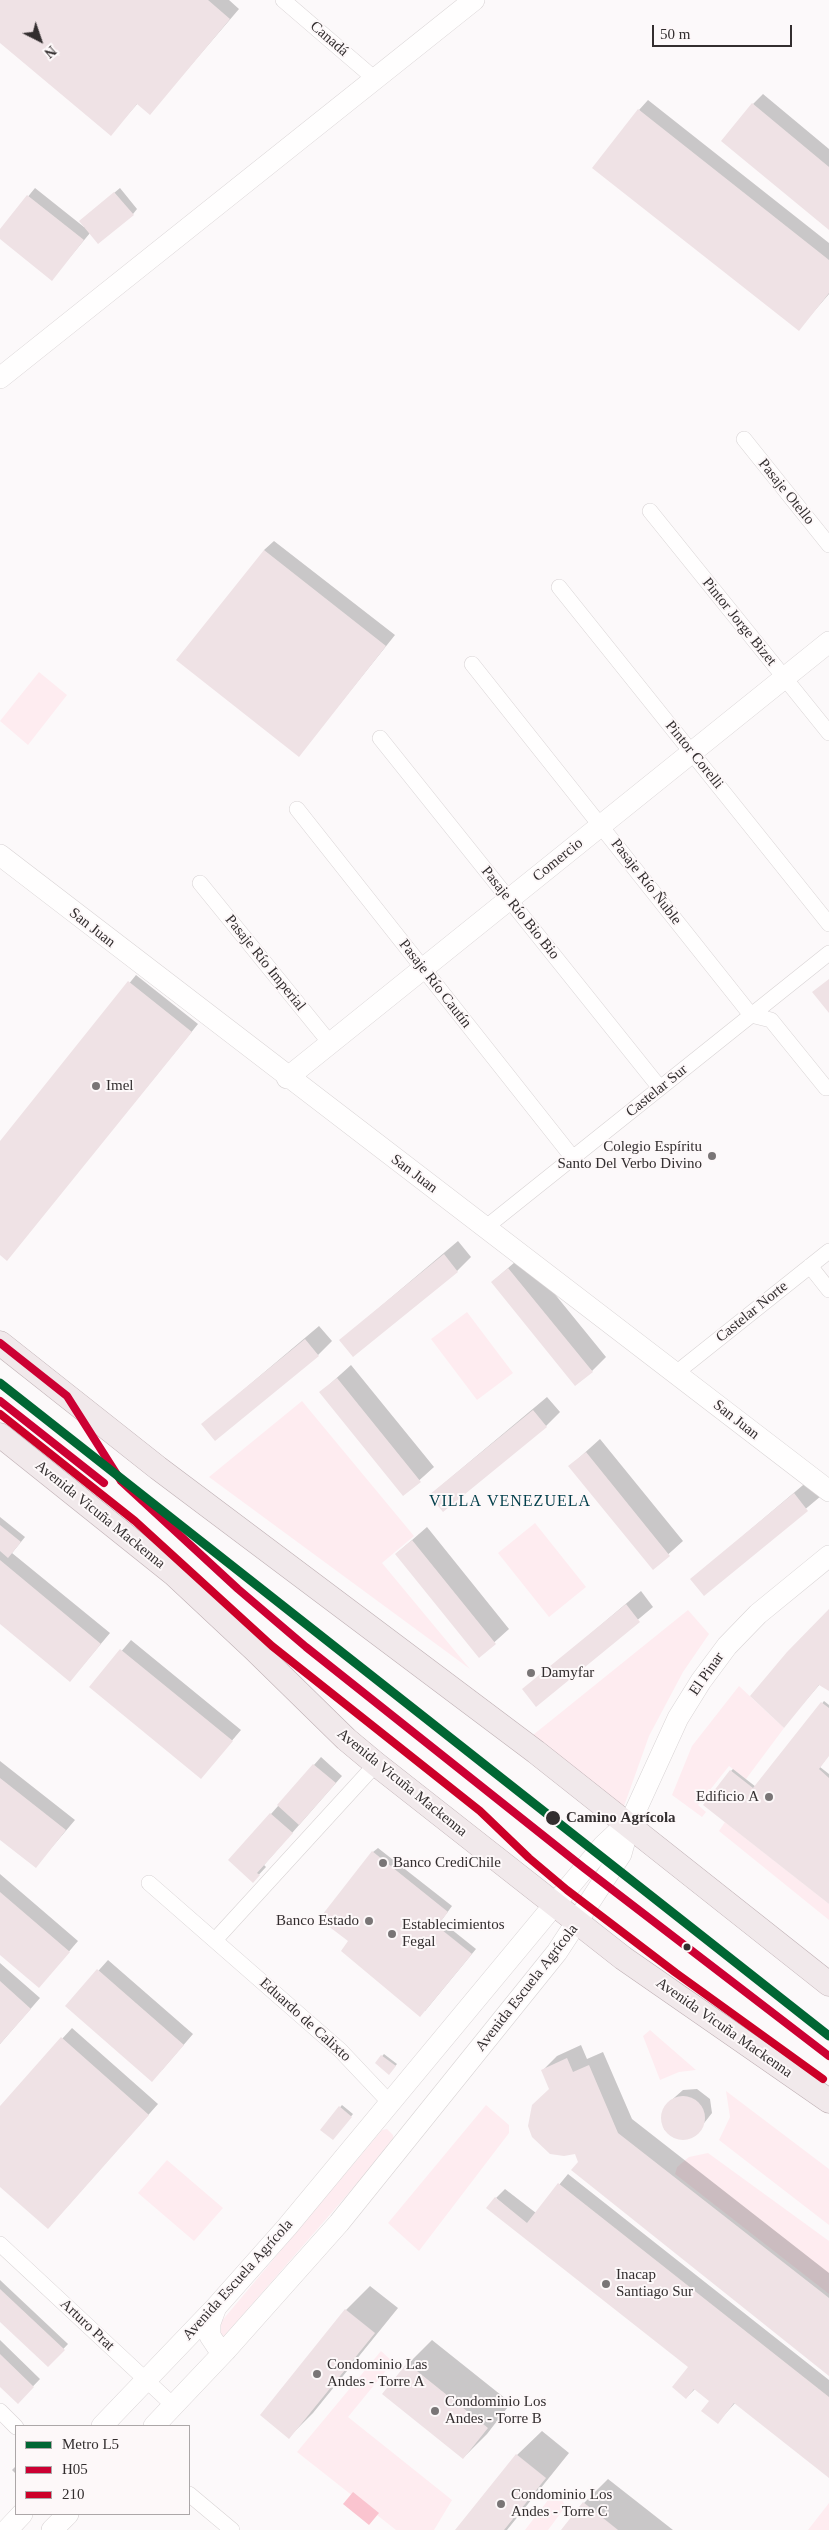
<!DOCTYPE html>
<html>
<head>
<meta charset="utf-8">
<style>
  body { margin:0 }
  #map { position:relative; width:829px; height:2530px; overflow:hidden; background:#fcf9fa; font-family:Georgia,serif }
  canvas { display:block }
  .legend { position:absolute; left:15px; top:2425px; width:175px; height:90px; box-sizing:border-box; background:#fdf8f9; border:1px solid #aca7a8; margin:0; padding:6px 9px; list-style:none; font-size:15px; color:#332e2f }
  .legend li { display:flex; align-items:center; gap:10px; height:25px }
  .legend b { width:25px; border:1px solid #aca7a8 }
  .north { position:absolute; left:15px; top:15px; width:50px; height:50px; -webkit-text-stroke:4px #fdf8f9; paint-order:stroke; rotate:139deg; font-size:14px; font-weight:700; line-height:20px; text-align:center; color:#332e2f }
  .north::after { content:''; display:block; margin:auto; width:18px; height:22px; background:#332e2f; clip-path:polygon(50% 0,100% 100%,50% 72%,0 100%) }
  .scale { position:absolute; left:652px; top:25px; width:140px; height:22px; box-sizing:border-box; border:2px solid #332e2f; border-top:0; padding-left:6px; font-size:15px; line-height:18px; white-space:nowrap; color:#332e2f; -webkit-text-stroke:4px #fdf8f9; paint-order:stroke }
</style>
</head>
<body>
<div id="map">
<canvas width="829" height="2530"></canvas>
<ul class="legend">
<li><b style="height:6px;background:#063"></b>Metro L5</li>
<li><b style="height:6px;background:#c03"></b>H05</li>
<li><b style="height:6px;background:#cc0028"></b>210</li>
</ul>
<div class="north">N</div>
<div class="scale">50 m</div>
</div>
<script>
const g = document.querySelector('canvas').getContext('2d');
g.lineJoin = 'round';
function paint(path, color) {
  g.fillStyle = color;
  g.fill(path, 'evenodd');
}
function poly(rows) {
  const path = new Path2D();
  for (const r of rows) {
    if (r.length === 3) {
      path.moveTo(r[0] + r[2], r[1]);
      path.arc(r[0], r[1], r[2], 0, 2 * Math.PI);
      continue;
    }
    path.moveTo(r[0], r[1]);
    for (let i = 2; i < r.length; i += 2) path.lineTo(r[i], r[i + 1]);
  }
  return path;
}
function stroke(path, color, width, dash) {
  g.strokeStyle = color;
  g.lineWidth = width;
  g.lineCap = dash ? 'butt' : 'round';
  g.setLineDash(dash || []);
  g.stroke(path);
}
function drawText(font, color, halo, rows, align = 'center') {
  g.font = font + ' Georgia,serif';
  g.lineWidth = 4;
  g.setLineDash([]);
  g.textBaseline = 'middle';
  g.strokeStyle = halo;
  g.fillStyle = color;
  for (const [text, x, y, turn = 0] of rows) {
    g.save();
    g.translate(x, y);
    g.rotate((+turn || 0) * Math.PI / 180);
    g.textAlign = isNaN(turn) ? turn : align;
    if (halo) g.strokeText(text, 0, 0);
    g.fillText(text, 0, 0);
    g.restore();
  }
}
paint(poly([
  [39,672,67,695,28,745,0,721],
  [467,1312,513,1373,477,1400,431,1339],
  [302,1401,414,1536,382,1563,470,1669,209,1477],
  [535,1523,586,1587,549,1617,498,1553],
  [688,1610,709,1634,683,1672,649,1736,623,1809,533,1735],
  [739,1686,784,1728,746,1779,729,1766,698,1805,706,1812,702,1817,672,1795,692,1746],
  [725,1822,829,1904,829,1920,719,1831],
  [650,2030,696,2070,679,2072,660,2080,643,2036],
  [726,2091,829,2169,829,2225,719,2140,730,2117],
  [486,2105,509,2125,509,2133,419,2251,388,2223],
  [387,2129,393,2135,394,2141,221,2340,215,2329,382,2130],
  [708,2153,829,2241,829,2294,675,2174,677,2167,689,2157],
  [167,2160,223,2208,194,2241,138,2193],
  [381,2351,393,2362,348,2417,452,2500,434,2530,396,2530,297,2452],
  [555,2491,566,2506,548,2530,525,2530],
  [829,2503,829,2530,808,2530]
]), '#feecf0');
paint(poly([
  [353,2492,379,2513,369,2525,343,2504]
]), '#fac4cf');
paint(poly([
  [0,0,229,0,239,9,150,113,138,103,111,134,0,41],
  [763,94,829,149,829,229,753,104],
  [648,100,829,243,829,294,799,329,639,110],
  [35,188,84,227,85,217,120,188,137,209,133,214,90,233,52,279,0,238,0,231],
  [274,541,395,635,299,755,264,550],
  [136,975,198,1024,7,1259,0,1253,0,1143],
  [458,1241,471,1257,457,1271,341,1340],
  [523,1255,606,1357,592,1371,492,1282],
  [319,1326,332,1341,318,1355,203,1424],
  [351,1365,434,1467,404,1494,321,1392],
  [547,1397,560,1412,546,1426,430,1495],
  [600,1439,683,1541,653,1568,570,1466],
  [809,1480,821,1496,704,1594,692,1579],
  [0,1517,25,1537,12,1553,110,1633,79,1670,0,1623],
  [427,1527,509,1629,479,1656,396,1554],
  [641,1591,653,1607,536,1705,524,1690],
  [829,1611,829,1690,820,1684,784,1726],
  [131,1640,241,1730,201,1777,91,1687],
  [824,1701,829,1705,829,1755,820,1767,829,1774,829,1902,731,1771,733,1769,756,1787],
  [321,1757,342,1776,264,1865,266,1867,253,1881,271,1814],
  [0,1761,75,1820,36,1866,0,1839],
  [378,1848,452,1906,441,1921,476,1949,425,2011,349,1941,373,1852],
  [0,1874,78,1941,48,1976,0,1953],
  [108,1960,193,2034,162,2070,67,2006],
  [0,1963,40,1998,0,2044],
  [72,2028,158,2104,57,2218,0,2185,0,2107],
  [581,2045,587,2059,603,2052,632,2119,829,2273,829,2375,579,2162,543,2070,557,2056],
  [384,2054,397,2064,389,2073,376,2063],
  [697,2089,710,2099,712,2113,694,2136,680,2139,673,2137,664,2129,662,2114,667,2104,683,2090],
  [342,2105,353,2114,333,2139,322,2129],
  [568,2174,829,2380,829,2476,736,2402,718,2422,711,2401,695,2389,686,2398,690,2366,496,2198,505,2189,536,2213],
  [0,2280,68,2344,48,2365,0,2320],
  [370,2286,398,2308,313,2413,289,2437,346,2310],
  [0,2340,40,2379,18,2402,0,2386],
  [432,2340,511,2403,487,2434,463,2458,408,2364],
  [542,2431,569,2453,507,2530,457,2530,517,2455],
  [16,2466,16,2474,12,2470],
  [608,2479,673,2530,562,2530,584,2503]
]), '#0003');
paint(poly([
  [0,0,208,0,230,19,150,115,137,104,111,136,0,43],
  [752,103,829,167,829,230,721,141],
  [638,109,829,260,829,293,799,331,592,168],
  [114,192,134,215,98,244,79,221],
  [27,195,84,240,52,281,0,239,0,229],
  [264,550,386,646,299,757,176,660],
  [829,979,829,1013,812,992],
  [128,981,192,1032,7,1261,0,1255,0,1141],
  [444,1254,458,1272,353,1357,339,1340],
  [508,1268,593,1372,575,1386,491,1282],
  [305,1339,319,1356,215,1441,201,1424],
  [337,1378,421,1482,403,1496,319,1392],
  [533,1410,547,1427,443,1512,429,1495],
  [586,1452,670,1556,653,1570,568,1466],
  [794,1493,808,1511,704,1596,690,1579],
  [0,1525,21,1542,8,1558,0,1551],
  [412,1540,496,1644,479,1658,395,1554],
  [0,1560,101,1644,70,1682,0,1624],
  [626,1604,640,1622,536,1707,522,1689],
  [829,1609,829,1691,819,1685,784,1728,750,1696,787,1652],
  [120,1649,233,1741,201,1779,89,1687],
  [821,1702,829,1708,829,1756,819,1769,829,1778,829,1904,703,1805,730,1770,753,1788],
  [313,1764,336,1783,299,1825,277,1805],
  [0,1778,66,1830,36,1868,0,1840],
  [270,1813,293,1833,257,1873,260,1875,253,1883,228,1860],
  [372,1851,448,1912,437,1926,472,1954,420,2017,341,1951,348,1941,319,1919],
  [0,1892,70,1952,39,1988,0,1955],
  [97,1969,184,2045,152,2082,65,2006],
  [0,1981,31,2009,0,2044],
  [61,2037,149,2115,48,2229,0,2187,0,2106],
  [381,2055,396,2066,389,2075,375,2063],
  [567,2058,573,2072,589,2065,618,2133,829,2298,829,2376,571,2170,578,2162,575,2154,564,2156,550,2154,532,2137,528,2126,532,2105,549,2089,541,2070],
  [683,2118,22],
  [339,2106,352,2117,333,2140,320,2130],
  [558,2183,829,2397,829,2478,734,2403,718,2424,701,2411,709,2401,694,2389,686,2399,672,2387,688,2367,486,2208,495,2197,527,2223],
  [0,2289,65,2350,48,2367,0,2322],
  [345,2309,375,2333,289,2439,260,2415],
  [0,2354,34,2387,18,2404,0,2387],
  [407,2363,488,2428,463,2459,382,2394],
  [516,2454,546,2478,504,2530,455,2530],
  [583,2502,618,2530,561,2530]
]), '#efe2e5');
const street = poly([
  [283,0,375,79],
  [744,439,829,545],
  [650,511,829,733],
  [559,587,829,924],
  [472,664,751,1015,771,1020,826,1088],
  [380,738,660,1088],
  [297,809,573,1158],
  [200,883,330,1043],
  [485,1228,829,953],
  [810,1266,829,1290],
  [676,1373,829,1251],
  [149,1883,340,2050,391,2104],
  [215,1940,376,1764],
  [0,2244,174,2406],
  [0,2411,16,2427],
  [189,2494,232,2530]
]);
const secondary = poly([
  [0,378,474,0],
  [0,855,829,1491],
  [287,1078,829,642],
  [216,2307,210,2323,210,2336,218,2348,226,2350],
  [102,2426,216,2307,287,2227,603,1846,620,1830,629,1825],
  [154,2426,226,2350,339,2223,557,1952,621,1854,629,1825,667,1742,678,1718,701,1681,727,1646,758,1614,829,1556],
  [7,2530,22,2514],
  [52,2530,68,2514]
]);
const primary = poly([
  [0,1343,158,1468,536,1752,829,1984],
  [0,1435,175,1575,253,1648,346,1739,376,1764,623,1958,829,2101]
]);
stroke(street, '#d8d3d4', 16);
stroke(secondary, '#d8d3d4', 22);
stroke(primary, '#beafb3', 25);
stroke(street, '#fffefe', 15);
stroke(secondary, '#fffefe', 21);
stroke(primary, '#f1e9eb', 24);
stroke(poly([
  [0,1343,67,1396,121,1481,238,1589,306,1647,584,1868,829,2056],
  [0,1401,104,1483]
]), '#c03', 8);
stroke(poly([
  [0,1414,135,1521,272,1646,480,1811,529,1858,567,1890,676,1973,823,2079]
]), '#cc0028', 8);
stroke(poly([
  [0,1383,829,2036]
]), '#063', 9);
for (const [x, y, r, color] of [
  [96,1086,5,"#797576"],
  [712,1156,5,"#797576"],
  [531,1673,5,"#797576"],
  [769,1797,5,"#797576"],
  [553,1818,8,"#332e2f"],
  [383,1863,5,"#797576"],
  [369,1921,5,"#797576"],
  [392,1934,5,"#797576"],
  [687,1947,4.5,"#332e2f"],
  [606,2284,5,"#797576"],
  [317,2374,5,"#797576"],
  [435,2411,5,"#797576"],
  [501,2504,5,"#797576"]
]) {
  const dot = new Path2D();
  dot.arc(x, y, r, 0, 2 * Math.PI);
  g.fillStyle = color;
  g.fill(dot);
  stroke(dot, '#fdf8f9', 2);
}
drawText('15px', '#332e2f', '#fdf8f9', [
  ["Canadá",329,39,41],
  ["Pasaje Otello",786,492,51],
  ["Pintor Jorge Bizet",739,622,51],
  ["Pintor Corelli",694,755,51],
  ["Comercio",558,860,-39],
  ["Pasaje Río Ñuble",646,882,52],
  ["Pasaje Río Bio Bio",520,913,51],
  ["San Juan",92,928,38],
  ["Pasaje Río Imperial",265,963,51],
  ["Pasaje Río Cautín",435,984,52],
  ["Castelar Sur",657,1091,-39],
  ["San Juan",414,1174,37],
  ["Castelar Norte",752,1312,-39],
  ["San Juan",736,1420,38],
  ["Avenida Vicuña Mackenna",100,1515,39],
  ["El Pinar",707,1674,-55],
  ["Avenida Vicuña Mackenna",402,1783,39],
  ["Avenida Escuela Agrícola",527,1988,-52],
  ["Eduardo de Calixto",305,2020,42],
  ["Avenida Vicuña Mackenna",724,2028,35],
  ["Avenida Escuela Agrícola",238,2280,-48],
  ["Arturo Prat",87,2325,43]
]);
drawText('15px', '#332e2f', '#fdf8f9', [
  ["Imel",106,1086],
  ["Colegio Espíritu",702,1147,"right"],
  ["Santo Del Verbo Divino",702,1164,"right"],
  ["Damyfar",541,1673],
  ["Edificio A",759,1797,"right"],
  ["Banco CrediChile",393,1863],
  ["Banco Estado",359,1921,"right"],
  ["Establecimientos",402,1925],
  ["Fegal",402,1942],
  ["Inacap",616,2275],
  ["Santiago Sur",616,2292],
  ["Condominio Las",327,2365],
  ["Andes - Torre A",327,2382],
  ["Condominio Los",445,2402],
  ["Andes - Torre B",445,2419],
  ["Condominio Los",511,2495],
  ["Andes - Torre C",511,2512]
], 'left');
drawText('bold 15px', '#332e2f', '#fdf8f9', [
  ["Camino Agrícola",566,1818]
], 'left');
g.letterSpacing = '1px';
drawText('16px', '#003e4a', '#fdf8f9', [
  ["VILLA VENEZUELA",510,1502]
]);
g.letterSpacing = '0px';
</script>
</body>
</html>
